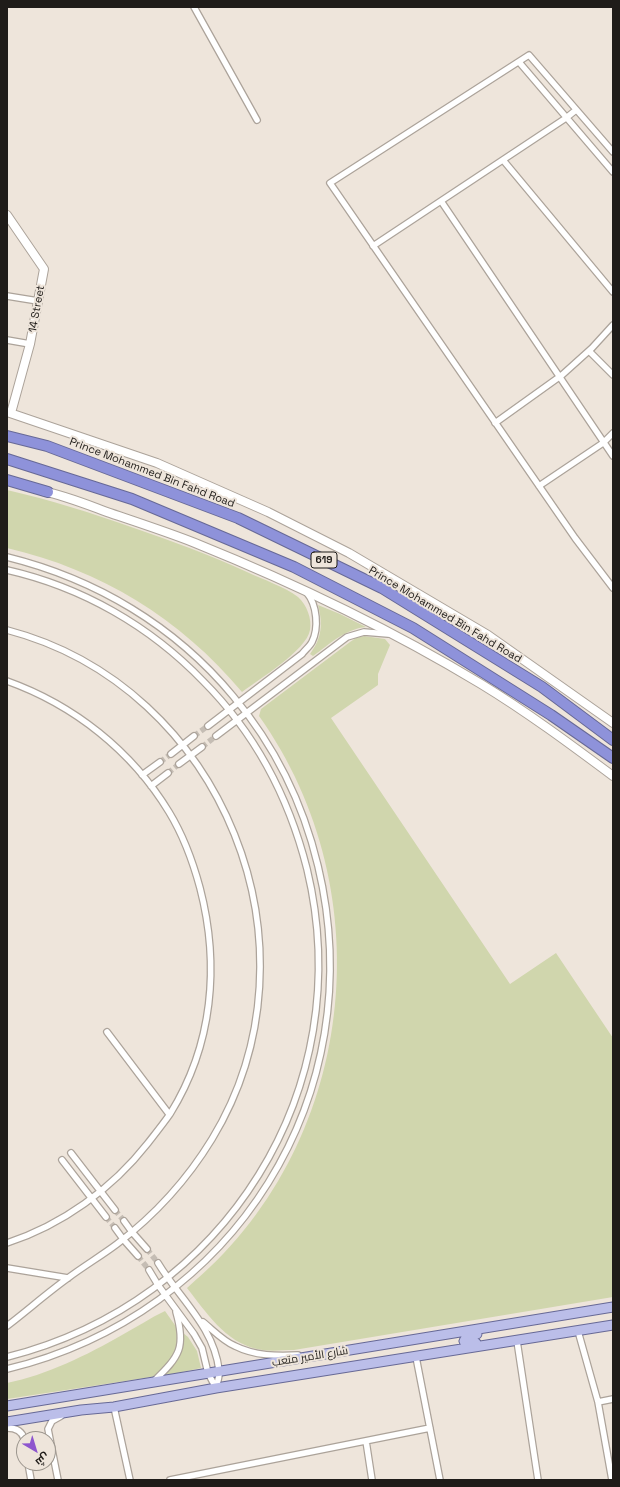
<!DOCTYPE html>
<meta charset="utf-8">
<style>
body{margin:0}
#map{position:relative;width:620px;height:1487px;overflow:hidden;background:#eee5db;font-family:"Space Grotesk",Cairo,sans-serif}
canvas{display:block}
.frame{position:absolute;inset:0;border:8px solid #1f1c19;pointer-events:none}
.north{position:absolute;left:16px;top:1431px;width:40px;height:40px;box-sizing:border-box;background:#eee5db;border:1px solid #9b958d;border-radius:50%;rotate:142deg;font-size:11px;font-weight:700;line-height:16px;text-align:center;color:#1f1c19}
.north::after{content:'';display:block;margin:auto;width:14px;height:18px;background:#8e56ce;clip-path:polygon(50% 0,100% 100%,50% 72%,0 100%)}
</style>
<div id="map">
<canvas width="620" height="1487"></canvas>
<div class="frame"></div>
<div class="north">ش</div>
</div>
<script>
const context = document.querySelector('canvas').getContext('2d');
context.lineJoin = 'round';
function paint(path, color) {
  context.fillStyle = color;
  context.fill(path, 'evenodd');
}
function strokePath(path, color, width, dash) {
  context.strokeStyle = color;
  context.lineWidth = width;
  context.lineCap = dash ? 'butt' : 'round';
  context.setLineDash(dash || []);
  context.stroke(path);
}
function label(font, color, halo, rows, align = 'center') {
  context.font = font + ' "Space Grotesk",Cairo,sans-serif';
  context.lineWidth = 4;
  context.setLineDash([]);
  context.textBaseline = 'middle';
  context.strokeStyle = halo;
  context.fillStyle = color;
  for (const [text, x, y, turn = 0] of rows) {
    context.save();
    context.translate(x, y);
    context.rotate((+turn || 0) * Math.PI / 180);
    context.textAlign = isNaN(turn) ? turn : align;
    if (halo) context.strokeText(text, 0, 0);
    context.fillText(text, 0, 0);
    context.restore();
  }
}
paint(new Path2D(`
 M7 490C51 500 92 513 134 528 172 541 210 555 247 572 262 579 285 587 298 597 307 605 312 619 310 630 307 650 258 680 242 692 180 618 101 570 7 548Z
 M318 605 340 614 366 627C345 629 330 644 313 656L310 654C322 638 323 624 318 605Z
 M364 636 385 639 390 645 378 674V685L331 718 510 984 556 953 613 1038V1297L294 1350C282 1350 269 1352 257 1349 225 1342 206 1312 187 1288 357 1148 385 893 259 716L261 709 350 642 356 638Z
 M165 1311 177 1328 188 1337 197 1351 201 1368 178 1373 7 1399V1383C47 1375 87 1355 122 1335 137 1327 150 1318 165 1311Z`), '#d0d6ad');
strokePath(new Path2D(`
 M194 736 208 726
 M202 747 216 736
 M160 762 171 754
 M168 773 179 764
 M115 1210 124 1221
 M106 1217 115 1228
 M147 1249 158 1263
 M138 1256 149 1270`), '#c5bdb4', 5.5, [5.5, 3]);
const minor = new Path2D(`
 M194 7 257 120
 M519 62 613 172
 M613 152 529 55 330 183 575 538 613 588
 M503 160 613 292
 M441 201 613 456
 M373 246 566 118 576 110
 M7 296 38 301
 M7 340 30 344
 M589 351 613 375
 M495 423 562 375 592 348 613 325
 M539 486 603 443 613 433
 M7 557C96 579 175 626 233 696 275 746 303 803 318 866 373 1095 234 1314 7 1369
 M7 570C82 587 150 626 203 681 255 733 289 798 307 869 360 1089 225 1302 7 1357
 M7 630C224 687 328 948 212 1139 187 1180 155 1215 117 1244 101 1256 84 1266 68 1278 47 1293 28 1310 7 1326
 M7 681C74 705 132 751 169 812 183 835 193 862 200 888 220 965 213 1045 170 1114 163 1124 155 1134 148 1143 112 1189 62 1225 7 1243
 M208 726 302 654C305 650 310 646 312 642 319 628 317 605 307 593
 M216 736 347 637 364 632 388 634
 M171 754 194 736
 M179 764 202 747
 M142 775 160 762
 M151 786 168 773
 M107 1032 169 1114
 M71 1153 115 1210
 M62 1160 106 1217
 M124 1221 132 1232 147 1249
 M115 1228 123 1239 138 1256
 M158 1263C179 1298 214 1327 219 1370 220 1376 217 1383 216 1388
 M7 1268 68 1278
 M149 1270 158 1285 194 1334 202 1348 208 1373 216 1388
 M203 1322C213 1330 223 1341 235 1346 255 1356 277 1356 298 1355
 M578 1331 598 1402 612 1480
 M517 1341 538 1480
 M416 1357 440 1480
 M154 1381C180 1356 186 1347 176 1312
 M598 1402 613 1399
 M114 1407 130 1480
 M7 1428C15 1428 22 1430 24 1439
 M366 1441 372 1480
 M28 1463 31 1480
 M58 1480 48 1429 52 1421 61 1416
 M170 1480 430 1428`);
const secondary = new Path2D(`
 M7 215 44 269 30 344 11 413
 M7 412 157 463 268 512 349 553 488 635 613 723
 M43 491C66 496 88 505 110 513 139 523 167 532 195 543 294 583 390 629 481 684 527 712 570 744 613 776`);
const primary = new Path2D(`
 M476 1343H465L464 1341 466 1338 477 1334
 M7 1406 613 1307
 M7 1422 81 1410 114 1407 216 1388 613 1325`);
const motorway = new Path2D(`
 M7 436 47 446 238 518 382 588 542 687 613 740
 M7 459 132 499 294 567 413 628 551 715 613 758
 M7 480 48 492`);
strokePath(minor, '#aca39a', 8);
strokePath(secondary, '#aca39a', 10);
strokePath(primary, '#676996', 11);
strokePath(motorway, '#676996', 12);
strokePath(minor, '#fff', 5.5);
strokePath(secondary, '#fff', 8);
strokePath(primary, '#bbbee9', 9);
strokePath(motorway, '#8e92da', 10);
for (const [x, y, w] of [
 [324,560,26]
]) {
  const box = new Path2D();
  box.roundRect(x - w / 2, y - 8, w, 16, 3);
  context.fillStyle = '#eee5db';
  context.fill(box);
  strokePath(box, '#1f1c19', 1);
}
label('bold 10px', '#1f1c19', null, [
 ["619",324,560]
]);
label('11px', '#1f1c19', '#eee5db', [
 ["14 Street",37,309,-80],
 ["Prince Mohammed Bin Fahd Road",152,473,21],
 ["Prince Mohammed Bin Fahd Road",445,615,31],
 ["شارع الأمير متعب",310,1357,-9]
]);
</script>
